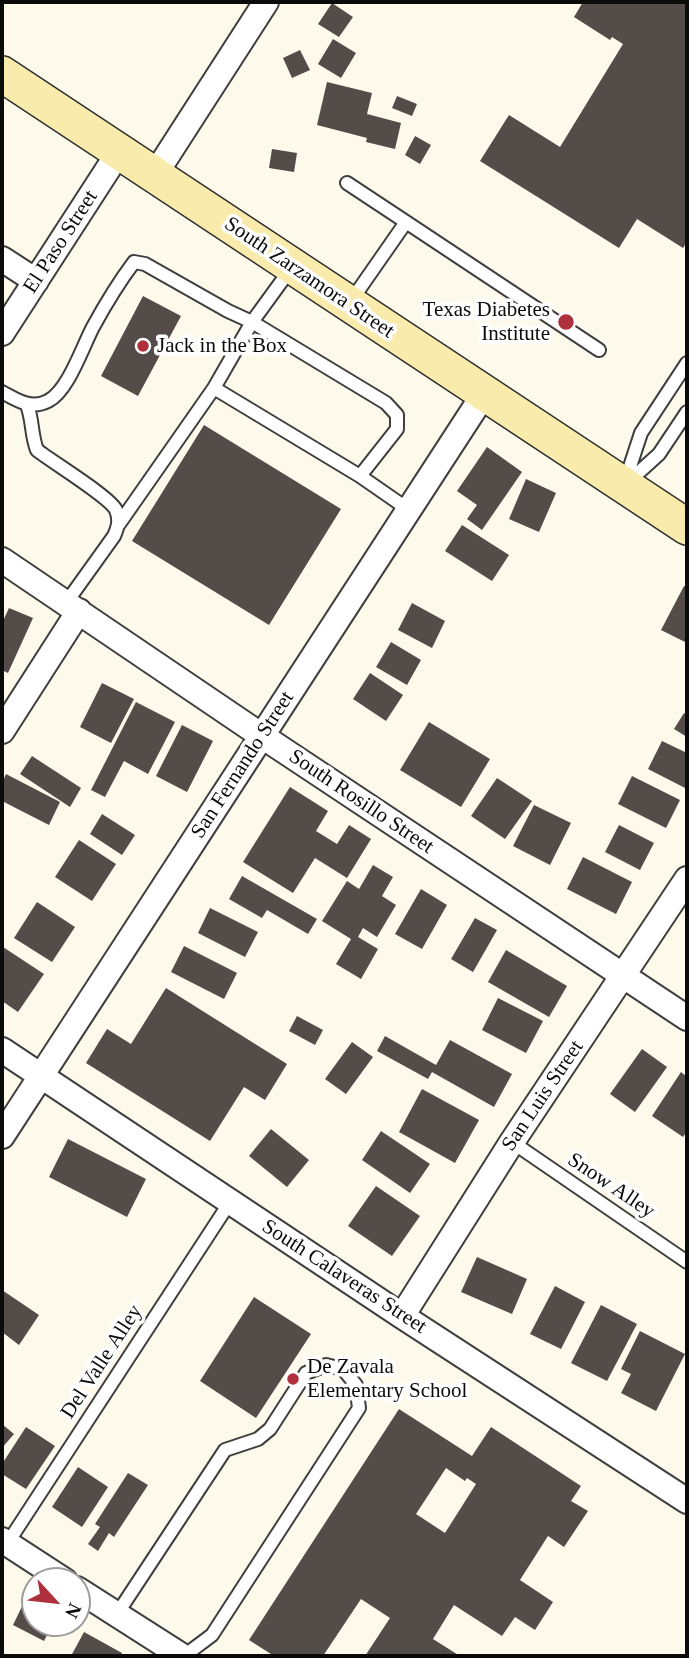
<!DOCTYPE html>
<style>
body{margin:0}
#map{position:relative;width:689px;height:1658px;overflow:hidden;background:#fdf9eb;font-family:Georgia,serif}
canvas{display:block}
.frame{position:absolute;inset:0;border:4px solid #0b0b0b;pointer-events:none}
.north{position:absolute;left:21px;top:1567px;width:70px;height:70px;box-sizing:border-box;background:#fff;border:2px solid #9d9d9d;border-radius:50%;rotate:117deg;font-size:19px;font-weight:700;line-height:28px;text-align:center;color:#0b0b0b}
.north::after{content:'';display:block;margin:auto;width:24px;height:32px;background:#af303d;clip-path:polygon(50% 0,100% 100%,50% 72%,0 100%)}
</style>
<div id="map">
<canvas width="689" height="1658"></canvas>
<div class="frame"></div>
<div class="north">N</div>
</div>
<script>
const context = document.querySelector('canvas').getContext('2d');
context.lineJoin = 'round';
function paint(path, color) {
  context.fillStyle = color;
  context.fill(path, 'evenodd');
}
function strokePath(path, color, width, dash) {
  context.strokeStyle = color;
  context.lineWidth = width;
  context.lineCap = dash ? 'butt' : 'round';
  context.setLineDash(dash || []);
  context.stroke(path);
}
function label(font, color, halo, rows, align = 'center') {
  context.font = font + ' Georgia,serif';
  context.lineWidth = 7;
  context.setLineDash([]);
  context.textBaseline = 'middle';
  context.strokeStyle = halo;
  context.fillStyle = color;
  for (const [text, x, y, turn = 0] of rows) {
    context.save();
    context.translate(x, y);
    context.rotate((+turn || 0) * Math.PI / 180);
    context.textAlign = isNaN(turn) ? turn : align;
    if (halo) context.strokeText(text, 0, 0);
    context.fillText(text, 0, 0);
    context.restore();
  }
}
paint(new Path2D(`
 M583 2H687V242L683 248 637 219 619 248 480 161 509 115 560 147 623 44 612 37 610 40 574 17Z
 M332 3 353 17 339 37 318 24Z
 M333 39 356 53 341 78 318 64Z
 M300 50 310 70 292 78 283 58Z
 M327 82 372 93 367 114 401 123 395 149 366 142 367 138 317 125Z
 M397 96 417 104 412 116 392 108Z
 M415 136 431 145 420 164 405 155Z
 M272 149 297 153 294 172 269 168Z
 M143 296 181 316 138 396 101 376Z
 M204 425 341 509 269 625 132 541Z
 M487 447 522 472 482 530 467 519 477 505 457 491Z
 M526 479 556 493 539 532 509 519Z
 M462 525 509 555 492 581 445 551Z
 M684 586 687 587V643L661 630Z
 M412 603 445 621 432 648 398 630Z
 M9 608 33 618 8 673 2 670V623Z
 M391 642 421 660 407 685 376 667Z
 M370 673 403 695 386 721 353 699Z
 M102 683 134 699 111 743 80 727Z
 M136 702 175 722 148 774 124 761 105 797 91 790Z
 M684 713 687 715V737L674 729Z
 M429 722 490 759 461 807 400 770Z
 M182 725 213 741 187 792 156 776Z
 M662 741 687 753V789L648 769Z
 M32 756 81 788 70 807 20 774Z
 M6 774 60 802 49 825 2 801V783Z
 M632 776 680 800 666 828 618 804Z
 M497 778 532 801 505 839 471 816Z
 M290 787 328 811 316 831 337 844 349 825 371 839 347 878 315 858 293 893 243 862Z
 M534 805 571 823 550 865 513 846Z
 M102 814 135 835 122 855 90 834Z
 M619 825 654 843 640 870 605 852Z
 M79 840 116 864 92 901 55 877Z
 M583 857 632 882 616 914 567 889Z
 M373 865 393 877 382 896 396 905 377 937 363 928 358 937 378 949 361 979 336 964 351 939 322 921 347 881 359 889Z
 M242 876 317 919 308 934 267 910 262 918 229 899Z
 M421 889 447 905 422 949 395 934Z
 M37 902 75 927 52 962 14 938Z
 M210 908 258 932 245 957 198 933Z
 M475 918 497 930 473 972 451 959Z
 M184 946 237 973 224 999 171 972Z
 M3 947 44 974 18 1012 2 1001Z
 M506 950 567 986 549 1017 488 982Z
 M166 988 287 1064 265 1100 244 1087 210 1141 86 1063 107 1029 131 1044Z
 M498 998 543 1021 526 1053 482 1030Z
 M297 1016 323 1030 315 1045 289 1031Z
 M385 1036 436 1065 450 1040 512 1074 494 1107 432 1072 428 1079 377 1051Z
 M352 1042 373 1057 346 1094 325 1079Z
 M642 1049 667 1067 635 1112 610 1094Z
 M681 1072 687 1077V1131L683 1137 652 1116Z
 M422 1089 479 1120 455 1163 399 1132Z
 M271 1129 309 1160 287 1187 249 1156Z
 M381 1131 430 1164 410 1193 362 1160Z
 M68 1139 146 1179 127 1217 49 1177Z
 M376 1186 420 1216 392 1256 348 1226Z
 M477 1257 527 1279 512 1314 461 1292Z
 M555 1286 585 1302 561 1349 530 1334Z
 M2 1290 39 1315 19 1345 2 1332Z
 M254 1297 311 1334 256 1418 200 1381Z
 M601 1305 637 1324 607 1381 571 1363Z
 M640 1331 685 1354 656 1411 621 1393 631 1374 621 1369Z
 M399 1409 472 1456 491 1427 581 1486 571 1501 588 1511 564 1547 548 1536 520 1580 553 1602 535 1630 515 1617 502 1636 454 1605 433 1639 460 1656H365L390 1618 361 1599 323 1656H274L249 1640ZM446 1468 465 1481 467 1478 476 1484 445 1533 416 1514Z
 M2 1424 14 1434 2 1448Z
 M26 1427 55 1446 26 1489 2 1474V1464Z
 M78 1467 108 1487 82 1527 52 1507Z
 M128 1473 148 1485 114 1537 109 1533 98 1551 88 1544 100 1527 95 1524Z
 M29 1592 35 1595V1623H53L44 1641 13 1625Z
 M84 1632 122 1653 120 1656H71Z`), '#534c49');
const service = new Path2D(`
 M347 183 406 222
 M292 267 252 322 386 403 397 415V429L360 476 409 510
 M351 301 406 222 599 350
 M2 392C17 400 31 410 48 401 68 391 82 348 93 327 105 305 119 282 134 262L145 264 228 311 252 322 214 388 360 476
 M27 405C33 420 31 435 37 450 52 462 110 497 116 510 120 520 118 527 114 536L66 603
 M625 482 641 433 687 363
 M627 483 659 454 687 412
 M119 524 214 388
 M512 1142 687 1262
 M7 1544 230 1202
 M117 1614 225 1450 258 1439 270 1429 306 1373 326 1365 343 1369 356 1385 359 1408 212 1635 184 1656`);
const minor = new Path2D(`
 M154 176 266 2
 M2 259 36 281
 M2 333 119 152
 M2 560 262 736 687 1018
 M2 731 79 611
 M2 1050 402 1316 687 1501
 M2 1136 484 394
 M402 1316 512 1142 687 879
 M2 1540 65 1581
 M77 1589 182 1656`);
const secondary = new Path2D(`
 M2 74 687 527`);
strokePath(service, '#3e3e3e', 16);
strokePath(minor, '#3e3e3e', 28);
strokePath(secondary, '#2d2d2d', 38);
strokePath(service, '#fff', 12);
strokePath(minor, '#fff', 24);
strokePath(secondary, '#f8ebac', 35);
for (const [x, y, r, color] of [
 [566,322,9,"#af303d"],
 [143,346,7,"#af303d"],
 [293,1379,7,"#af303d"]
]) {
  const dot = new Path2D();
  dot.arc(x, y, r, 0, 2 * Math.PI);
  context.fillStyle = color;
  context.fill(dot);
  strokePath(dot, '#fff', 2.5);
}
label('21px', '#0b0b0b', '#fff', [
 ["El Paso Street",61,242,-57],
 ["South Zarzamora Street",309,278,34],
 ["San Fernando Street",243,765,-57],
 ["South Rosillo Street",361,802,34],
 ["San Luis Street",543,1096,-56],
 ["Snow Alley",611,1186,34],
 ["South Calaveras Street",344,1277,33],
 ["Del Valle Alley",102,1362,-57]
]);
label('21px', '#0b0b0b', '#fff', [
 ["Texas Diabetes",550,310,"right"],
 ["Institute",550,334,"right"],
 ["Jack in the Box",157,346],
 ["De Zavala",307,1367],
 ["Elementary School",307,1391]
], 'left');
</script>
